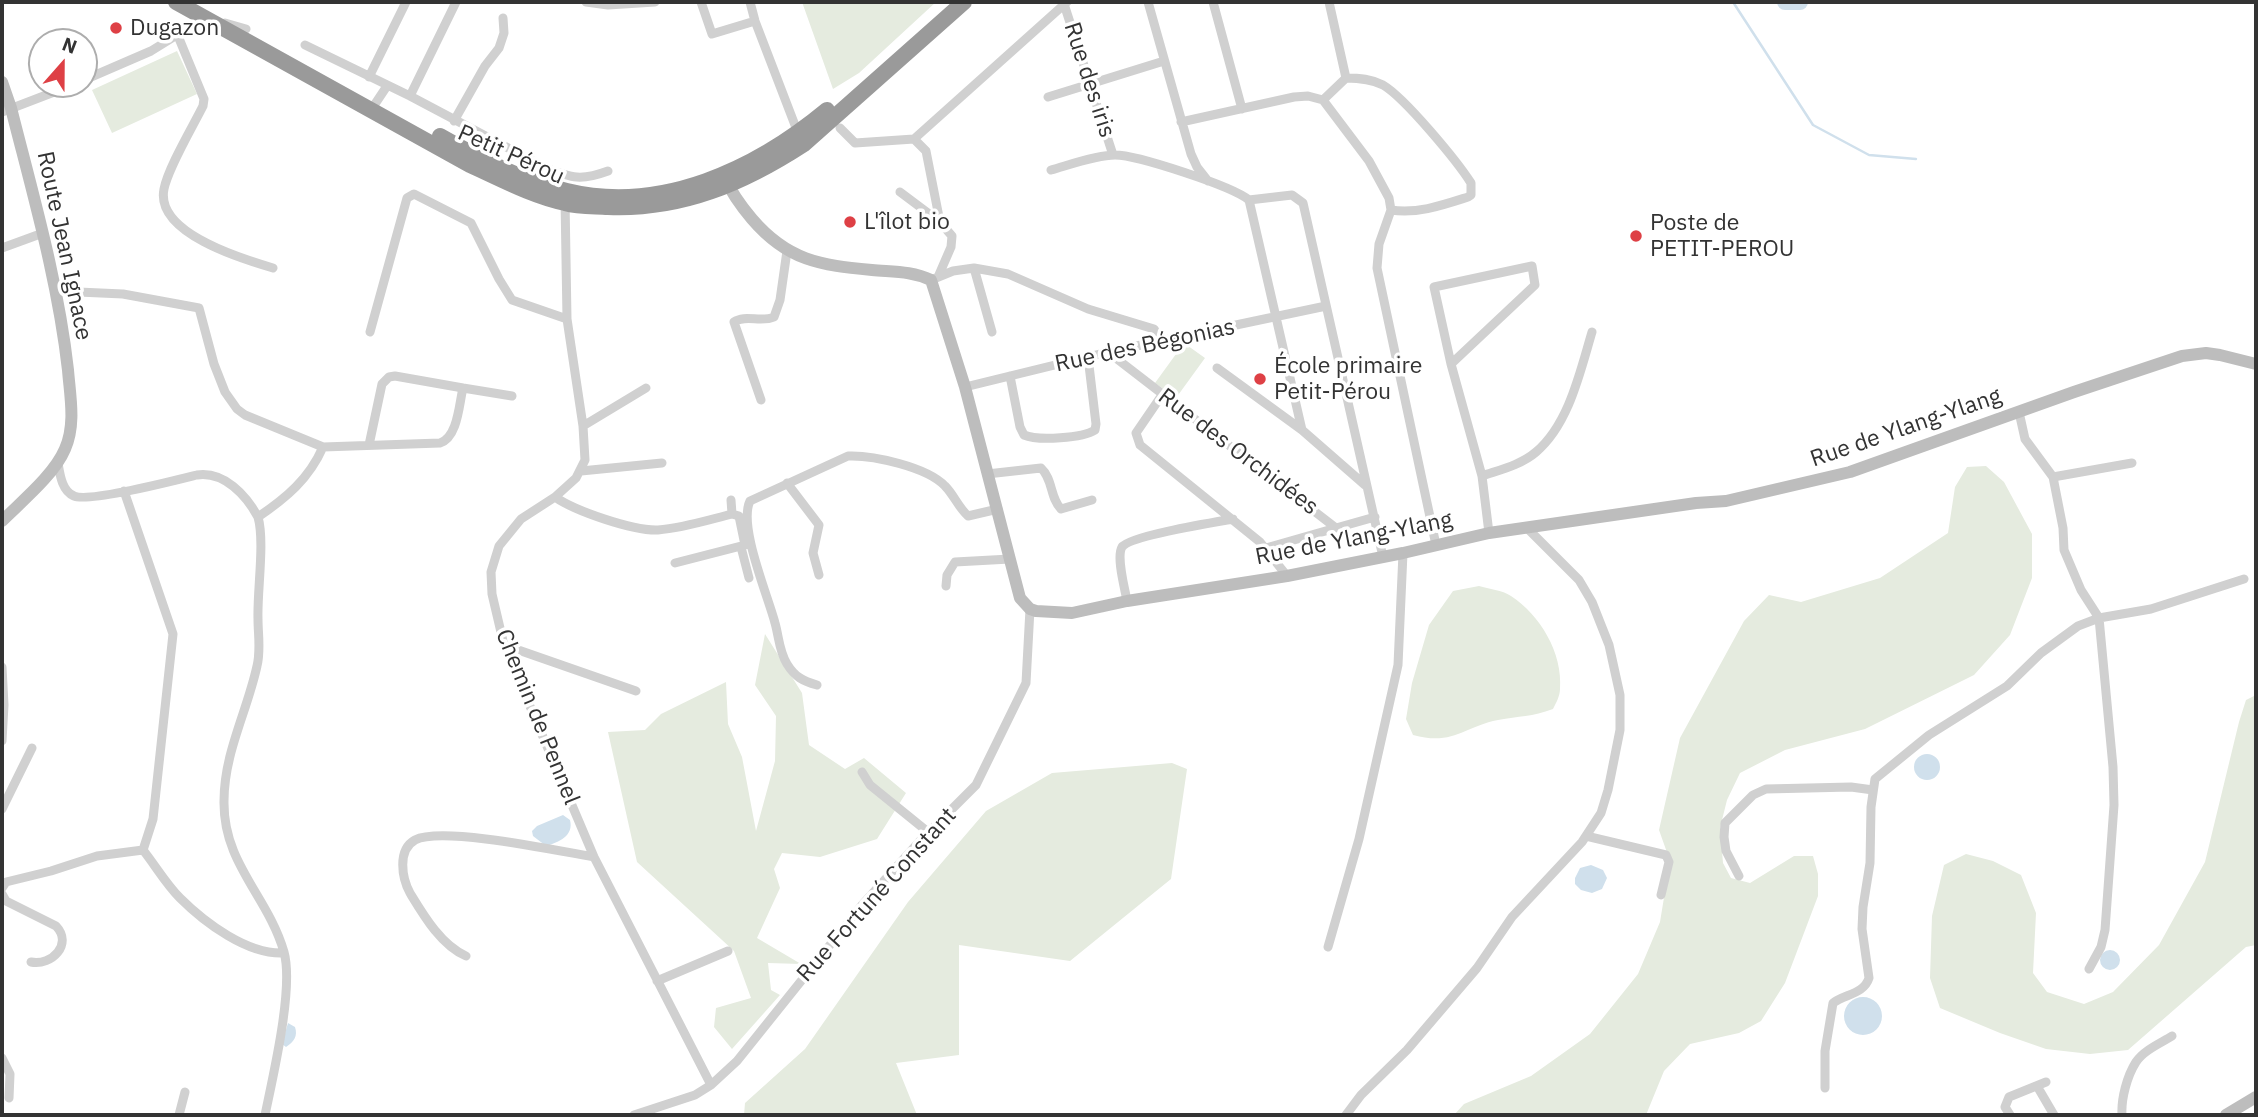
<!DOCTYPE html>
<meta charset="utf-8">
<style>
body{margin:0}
#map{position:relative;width:2258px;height:1117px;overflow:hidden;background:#fff;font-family:"IBM Plex Sans",sans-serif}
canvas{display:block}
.frame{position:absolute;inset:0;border:4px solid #333;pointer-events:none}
.north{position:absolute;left:28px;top:28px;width:70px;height:70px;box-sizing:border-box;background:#fff;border:2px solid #adadad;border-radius:50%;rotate:21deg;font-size:19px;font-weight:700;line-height:28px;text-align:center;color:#333}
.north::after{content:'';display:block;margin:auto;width:24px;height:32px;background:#de4045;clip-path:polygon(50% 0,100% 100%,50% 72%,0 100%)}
</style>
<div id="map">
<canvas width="2258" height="1117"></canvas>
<div class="frame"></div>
<div class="north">N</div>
</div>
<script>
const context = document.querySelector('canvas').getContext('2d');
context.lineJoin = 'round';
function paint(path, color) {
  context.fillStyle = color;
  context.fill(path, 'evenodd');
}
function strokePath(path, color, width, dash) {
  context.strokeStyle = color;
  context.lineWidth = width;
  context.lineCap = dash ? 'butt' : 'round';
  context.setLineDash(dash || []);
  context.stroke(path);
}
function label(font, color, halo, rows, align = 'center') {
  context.font = font + ' "IBM Plex Sans",sans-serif';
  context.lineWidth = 7;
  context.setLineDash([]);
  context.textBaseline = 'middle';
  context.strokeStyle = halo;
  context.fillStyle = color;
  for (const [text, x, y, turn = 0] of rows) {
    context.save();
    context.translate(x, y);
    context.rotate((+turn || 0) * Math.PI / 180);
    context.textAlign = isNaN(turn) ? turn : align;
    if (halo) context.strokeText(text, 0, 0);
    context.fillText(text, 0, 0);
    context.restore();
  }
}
paint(new Path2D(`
 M802 2H936L859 73 833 89Z
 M177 51 197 94 112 133 92 90Z
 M1184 343 1205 358 1176 398 1155 383Z
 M1986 466 2004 482 2032 534V578L2010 635 1974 675 1865 729 1785 750 1740 773 1727 800 1720 828 1723 863 1731 878 1750 883 1794 856H1813L1818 874V896L1785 983 1761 1021 1739 1033 1690 1044 1664 1071 1646 1115H1454L1464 1104 1531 1076 1590 1034 1638 974 1660 922 1670 861 1659 830 1680 738 1744 621 1769 595 1801 602 1880 578 1948 533 1955 487 1967 467Z
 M1479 586C1489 589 1502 590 1511 596 1540 615 1563 653 1560 689 1560 696 1556 703 1553 709 1532 717 1519 716 1498 720 1463 727 1453 746 1413 735L1406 719 1412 683 1429 625 1453 591Z
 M765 634 802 693 809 745 845 769 864 758 906 793 877 839 820 857 782 853 774 869 780 888 757 938 801 964 768 963 771 990 780 995 732 1049 714 1027 716 1008 751 998 734 951 637 862 608 732 645 730 661 714 726 682 728 724 742 757 756 831 775 761 776 716 755 685Z
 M2256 695V945L2246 947 2128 1050 2090 1054 2046 1049 2000 1033 1940 1008 1930 978 1932 916 1944 865 1966 854 1993 861 2021 875 2036 913 2033 973 2047 992 2084 1004 2113 992 2159 945 2205 862 2239 722 2246 700Z
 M1172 763 1187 769 1171 879 1070 961 959 945V1055L896 1063 917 1115H744L745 1103 805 1049 908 902 986 811 1052 773Z`), '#e5ebdf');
paint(new Path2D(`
 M1914 767a13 13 0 1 1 26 0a13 13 0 1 1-26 0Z
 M563 815 570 820C574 836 559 842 546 846L533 836 532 831 537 826Z
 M1591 865 1603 870 1607 878 1602 889 1592 893 1581 890 1575 884V878L1580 868Z
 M2100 960a10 10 0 1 1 20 0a10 10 0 1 1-20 0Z
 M1844 1016a19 19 0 1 1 38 0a19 19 0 1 1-38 0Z
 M288 1023 295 1027C298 1036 294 1042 286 1047L282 1044Z`), '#d0e0ec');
strokePath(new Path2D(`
 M1733 2 1813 125 1869 155 1916 159`), '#d0e0ec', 2.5);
strokePath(new Path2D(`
 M1785 2H1800`), '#d0e0ec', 16);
strokePath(new Path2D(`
 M586 2 608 5 655 2
 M701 2 712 34 755 21
 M750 2 755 21 798 133
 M1148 2 1191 154 1197 167 1208 181
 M1213 2 1242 109
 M1329 2 1346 78
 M1064 4 1113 155
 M225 23 246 29
 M178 36 204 99 203 106C192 128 168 168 164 189 155 233 242 259 273 268
 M305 45 410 96 546 168C572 178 581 181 608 171
 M369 77 406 2
 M84 80 151 51 206 17
 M410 96 456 2
 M1048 97 1164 61
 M1323 100 1369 161 1389 198 1391 210 1379 244 1377 268 1436 545
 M1323 100 1346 78C1360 78 1371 79 1383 85 1405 98 1457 161 1471 183V195L1468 197C1443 205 1418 214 1391 210
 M371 110 387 86
 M2 112 75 84
 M454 121 485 66 499 48 504 33 503 18
 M1181 122 1294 97 1308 96 1323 100
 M840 128 855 143 914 139 1067 2
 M914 139 926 151 940 222
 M1051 170C1069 165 1096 155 1115 155 1137 155 1232 186 1249 200
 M900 192 940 222 952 236 951 247 938 277
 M565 199 567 319 583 426 585 460 576 478 555 497 521 519 499 546 491 572 492 594 504 645 594 857 711 1085
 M1249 200 1292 195 1303 203 1383 557
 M1249 200 1302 430
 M2 248 43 233
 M974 268 992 332
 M931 280 953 271 974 268 1008 274 1088 309 1154 329 1162 341
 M56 291 123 294 199 308 214 364 225 392 237 409 245 415 323 447 440 443C458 437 459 404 463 388L395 376 389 377 382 384 369 445
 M370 332 407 198 414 194 471 223 499 279 512 300 567 319
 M1108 352 1336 528 1375 517
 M1451 364 1535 285 1532 266 1434 287 1451 364 1482 476 1489 533
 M1217 368 1302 430 1365 485
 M1010 376 1020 427 1024 435C1038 441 1083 438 1095 430L1096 424 1088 357
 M965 387 1108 352 1326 306
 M463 388 512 396
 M1162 395 1136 433 1140 445 1260 542 1287 576
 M761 400 734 322C745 314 761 323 774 317L780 300 787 251
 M2019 412 2025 439 2053 477 2063 528 2064 550 2081 590 2099 618 2113 767 2114 805 2105 930 2101 947 2089 969
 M583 426 646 388
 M58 463C60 475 62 491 74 496 88 503 177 480 197 475 224 471 246 495 258 517 265 542 257 591 258 619 258 635 261 650 257 666 247 712 224 753 224 801 223 864 268 896 284 952 294 988 273 1076 265 1115
 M581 471 662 463
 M987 474 1041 468C1053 479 1050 498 1061 509L1092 500
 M1482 476C1499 470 1521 465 1536 452 1569 424 1580 372 1592 332
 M2053 477 2132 463
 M787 483 819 525 813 553 819 575
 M124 491 173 634 153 819 143 850
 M555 497C575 511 633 531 658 530 683 528 708 520 732 514L739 516 745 545 675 563
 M731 500 732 514
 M258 517C286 498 309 479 323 447
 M741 547 749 578
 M1266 548 1336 528
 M946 586 947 575 955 562 1010 559
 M1127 601C1125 589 1116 557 1122 547 1129 536 1216 522 1233 519
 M504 645 636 691
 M2 667 4 705 2 741
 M817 685C803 681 795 677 787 664 779 651 779 637 775 623 768 596 738 526 750 501L848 456C873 455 927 467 945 486 954 495 958 507 968 516L998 509
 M862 772 870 785 928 832
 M2 809 32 748
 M1586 836 1666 855 1669 862 1661 895
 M143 850C155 865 166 884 180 898 205 923 248 955 284 953
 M1739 876 1726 851 1724 837 1725 823 1753 795 1766 789 1851 787 1873 790
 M2 888 6 882 51 871 97 856 143 850
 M2 894 6 901 56 926C73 944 52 966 31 962
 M1328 947 1359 839 1398 665 1403 553
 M466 956C441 945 424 916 410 893 402 878 397 850 415 840 442 826 559 851 594 857
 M657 981 728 951
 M2 1058 10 1074 9 1098
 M2037 1086 2054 1115
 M1825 1088V1051L1833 1003C1845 994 1864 994 1869 978L1862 929 1863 907 1870 863 1871 807 1875 779 1929 735 2007 686 2041 653 2078 626 2099 618 2151 609 2244 579
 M179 1115 185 1092
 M634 1115 695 1095 711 1085 737 1061 862 905 919 842 976 785 1026 683 1030 609
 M1346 1115 1361 1095 1407 1050 1477 968 1512 917 1582 842 1601 813 1608 790 1620 730V695L1609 645 1592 602 1579 580 1526 527
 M2010 1115 2005 1107 2009 1097 2046 1082
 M2122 1115C2121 1099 2127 1076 2136 1062 2144 1050 2161 1043 2172 1036`), '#d0d0d0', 9);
strokePath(new Path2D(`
 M2 82 11 108C33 195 58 281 68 370 70 396 76 424 65 449 54 475 22 501 2 521
 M725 178C732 194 741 206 752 219 788 261 820 265 872 270 893 272 912 271 931 280L965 387 1020 598 1030 609 1036 611 1072 613 1127 601 1287 576 1403 553 1489 533 1696 503 1726 501 1850 472 2074 392 2182 356 2206 353 2220 355 2256 364
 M2226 1115 2256 1097`), '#bdbdbd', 12);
strokePath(new Path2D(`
 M176 2 470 165C501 179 532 196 565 203 579 207 594 206 608 207 682 210 744 183 804 144L964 2
 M440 136C479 158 522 181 567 191 661 214 756 169 827 110`), '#9a9a9a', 16);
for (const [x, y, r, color] of [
 [116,28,7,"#de4045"],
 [850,222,7,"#de4045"],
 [1636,236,7,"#de4045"],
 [1260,379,7,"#de4045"]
]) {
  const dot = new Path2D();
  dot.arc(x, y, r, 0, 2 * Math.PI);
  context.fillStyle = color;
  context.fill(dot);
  strokePath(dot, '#fff', 2.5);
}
label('23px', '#333', '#fff', [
 ["Dugazon",130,28],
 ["L'îlot bio",864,222],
 ["Poste de",1650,223],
 ["PETIT-PEROU",1650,249],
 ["École primaire",1274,366],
 ["Petit-Pérou",1274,392]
], 'left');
label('23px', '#333', '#fff', [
 ["Rue des iris",1089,80,72],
 ["Petit Pérou",511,155,24],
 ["Route Jean Ignace",64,246,78],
 ["Rue des Bégonias",1145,346,-12],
 ["Rue de Ylang-Ylang",1906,428,-19],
 ["Rue des Orchidées",1238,452,37],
 ["Rue de Ylang-Ylang",1354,539,-11],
 ["Chemin de Pennel",537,717,68],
 ["Rue Fortuné Constant",877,895,-48]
]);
</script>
